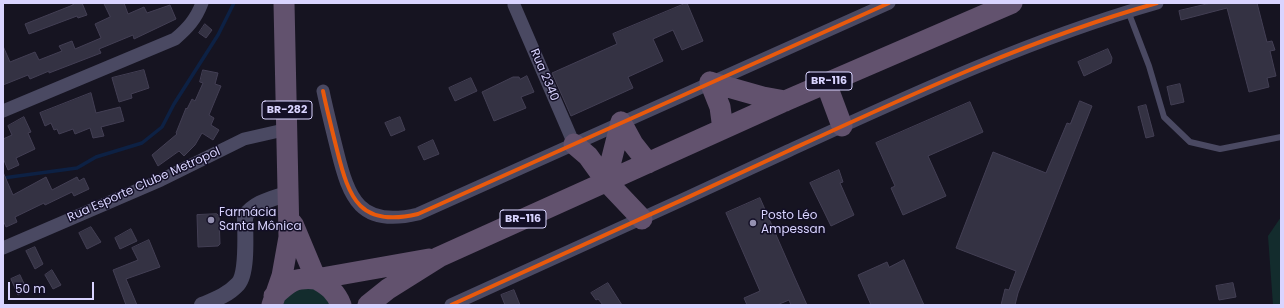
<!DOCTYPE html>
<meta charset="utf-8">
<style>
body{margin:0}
#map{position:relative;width:1284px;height:308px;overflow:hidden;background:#161421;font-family:Poppins,sans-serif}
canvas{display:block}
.frame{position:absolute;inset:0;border:4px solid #d9d4ff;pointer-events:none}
.scale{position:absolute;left:8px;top:282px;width:86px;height:18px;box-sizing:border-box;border:2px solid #d9d4ff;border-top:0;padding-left:5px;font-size:12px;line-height:14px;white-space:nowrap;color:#d9d4ff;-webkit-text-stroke:3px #130f26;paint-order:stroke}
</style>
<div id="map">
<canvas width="1284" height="308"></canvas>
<div class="frame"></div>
<div class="scale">50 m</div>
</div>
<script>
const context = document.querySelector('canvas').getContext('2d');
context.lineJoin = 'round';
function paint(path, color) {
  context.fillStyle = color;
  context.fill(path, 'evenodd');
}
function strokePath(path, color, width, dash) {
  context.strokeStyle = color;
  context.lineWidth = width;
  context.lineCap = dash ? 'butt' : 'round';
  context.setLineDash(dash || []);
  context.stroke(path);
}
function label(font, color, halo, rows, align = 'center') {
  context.font = font + ' Poppins,sans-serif';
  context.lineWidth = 3;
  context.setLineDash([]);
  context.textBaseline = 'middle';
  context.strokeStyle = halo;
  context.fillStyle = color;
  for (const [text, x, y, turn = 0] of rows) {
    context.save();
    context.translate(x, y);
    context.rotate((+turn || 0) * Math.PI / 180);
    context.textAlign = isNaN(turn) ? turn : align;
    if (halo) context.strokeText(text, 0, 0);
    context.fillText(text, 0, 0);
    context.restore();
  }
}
paint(new Path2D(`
 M1281 217V305H1273L1268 236Z
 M297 288H317L334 305H281L282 301Z`), '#132c2d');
strokePath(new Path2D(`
 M3 178 77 168 96 157 142 143 162 127 174 104 218 35 234 3`), '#0d2144', 3.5);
const building = new Path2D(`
 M72 3H82L87 15 78 18 77 16 29 34 25 24 73 5Z
 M104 3H124L128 14 144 7 147 13 170 5 176 19 134 39 133 35 99 49 101 53 49 73V71L30 79 28 75 3 85V46L10 62 35 52 39 60 62 51 59 46 72 41 75 49 101 38 95 24 110 17Z
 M687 3 703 41 682 50 673 30 653 39 663 61 628 77 633 88 571 116 552 73 617 44 613 34Z
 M1211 3H1257L1267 42 1272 41 1275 50 1270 51 1276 76 1267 78 1269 87 1249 92 1227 8 1181 20 1179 11Z
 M205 24 212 30 206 38 199 33Z
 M1108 49 1112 58 1111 63 1084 76 1078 62Z
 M144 70 149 88 131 94 132 98 119 102 112 78Z
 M203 70 218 73 215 84 221 86 209 115 214 118 211 125 219 130 213 140 202 133 195 145 184 156 179 151 158 166 152 155 177 134 176 133 186 108 187 109 192 99 195 101 203 83 200 82Z
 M527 76 534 92 521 97 526 108 494 121 482 92 513 77H519L520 79Z
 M471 78 477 91 455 101 449 88Z
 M1180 84 1184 102 1171 105 1167 87Z
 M91 93 96 113 120 107 124 121 101 127 104 136 93 138 90 128 75 134 73 129 59 134 57 129 54 130 51 123 45 126 40 113Z
 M1080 101 1092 106 1018 293 1015 305H1001L1005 289 1009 290 1016 271 956 248 993 152 1046 173 1067 123 1070 124Z
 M970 102 983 132 928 156 946 196 903 215 891 188 895 186 876 143Z
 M1146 105 1154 136 1146 138 1138 107Z
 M24 117 31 132 28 133 35 149 16 158 19 165 8 170 3 158V139L12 135 8 126Z
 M400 117 405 130 391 136 385 123Z
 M433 140 439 154 424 160 418 147Z
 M839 170 843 182 840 183 854 215 831 226 810 183Z
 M3 172 13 195 46 177 52 190 77 177 79 181 84 178 89 189 74 196 72 192 45 205 44 203 15 217 17 222 6 227 3 220Z
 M760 198 794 276 807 305H791L789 300 777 305H747L744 298 760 291 726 213Z
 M217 214 219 216 220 244 218 246 198 247 197 215Z
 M91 227 101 242 87 249 79 233Z
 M131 229 137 241 120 249 115 238Z
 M149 240 160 267 126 279 137 305H126L113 270 138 260 132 248Z
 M35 247 43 264 35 269 26 251Z
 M904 260 924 305H871L858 275 887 262 889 267Z
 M52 270 61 285 53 289 45 275Z
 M20 275 27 290 18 295 11 279Z
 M608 283 622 305H603L598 299 596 300 591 293Z
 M1233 283 1236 297 1219 300 1216 286Z
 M514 290 520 305H505L501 295Z`);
paint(building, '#343243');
strokePath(building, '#433f54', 1);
strokePath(new Path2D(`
 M1128 11 1149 66 1164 117 1190 142 1220 149 1281 137`), '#4a4962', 6);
strokePath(new Path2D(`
 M514 5 574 144
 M323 91C327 110 332 130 337 150 349 199 360 228 418 214L889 3
 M3 111 175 39C188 28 196 19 202 3
 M3 248 161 180 244 139 288 129
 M451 305C564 254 676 203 788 151 908 96 1030 39 1157 3`), '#4a4962', 13);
strokePath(new Path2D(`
 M202 305C214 300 228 295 238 284 248 273 245 232 245 216 256 201 273 199 289 193`), '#4a4962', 16);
strokePath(new Path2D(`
 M710 82 763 97 785 101
 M710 82 720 107 723 129
 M826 83 842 126
 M621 122 633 144 648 163
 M574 144 588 156 606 181 642 219
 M606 181 621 122
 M293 224 316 279
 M316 279C328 285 336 292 341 305
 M274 296C289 282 294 277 316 279L429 259
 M272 305 282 276 289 237 284 3
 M368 305 388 289 439 257 785 101 1012 3`), '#62526e', 21);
strokePath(new Path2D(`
 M323 91C327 110 332 130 337 150 349 199 360 228 418 214L889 3
 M451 305C564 254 676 203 788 151 908 96 1030 39 1157 3`), '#e8590c', 4);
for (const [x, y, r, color] of [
 [211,220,4,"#9591b1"],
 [753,223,4,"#9591b1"]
]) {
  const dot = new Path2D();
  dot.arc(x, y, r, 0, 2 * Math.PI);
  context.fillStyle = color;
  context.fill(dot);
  strokePath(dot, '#130f26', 1.5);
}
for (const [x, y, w] of [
 [829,81,46],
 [287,110,50],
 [523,219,46]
]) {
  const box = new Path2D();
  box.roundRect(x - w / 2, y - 9, w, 18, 3);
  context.fillStyle = '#130f26';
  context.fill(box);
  strokePath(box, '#d9d4ff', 1);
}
label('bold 11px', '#d9d4ff', null, [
 ["BR-116",829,81],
 ["BR-282",287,110],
 ["BR-116",523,219]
]);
label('12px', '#d9d4ff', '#130f26', [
 ["Rua 2340",544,75,67],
 ["Rua Esporte Clube Metropol",144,185,-24]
]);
label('12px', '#d9d4ff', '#130f26', [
 ["Farmácia",219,213],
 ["Santa Mônica",219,227],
 ["Posto Léo",761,216],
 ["Ampessan",761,230]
], 'left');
</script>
